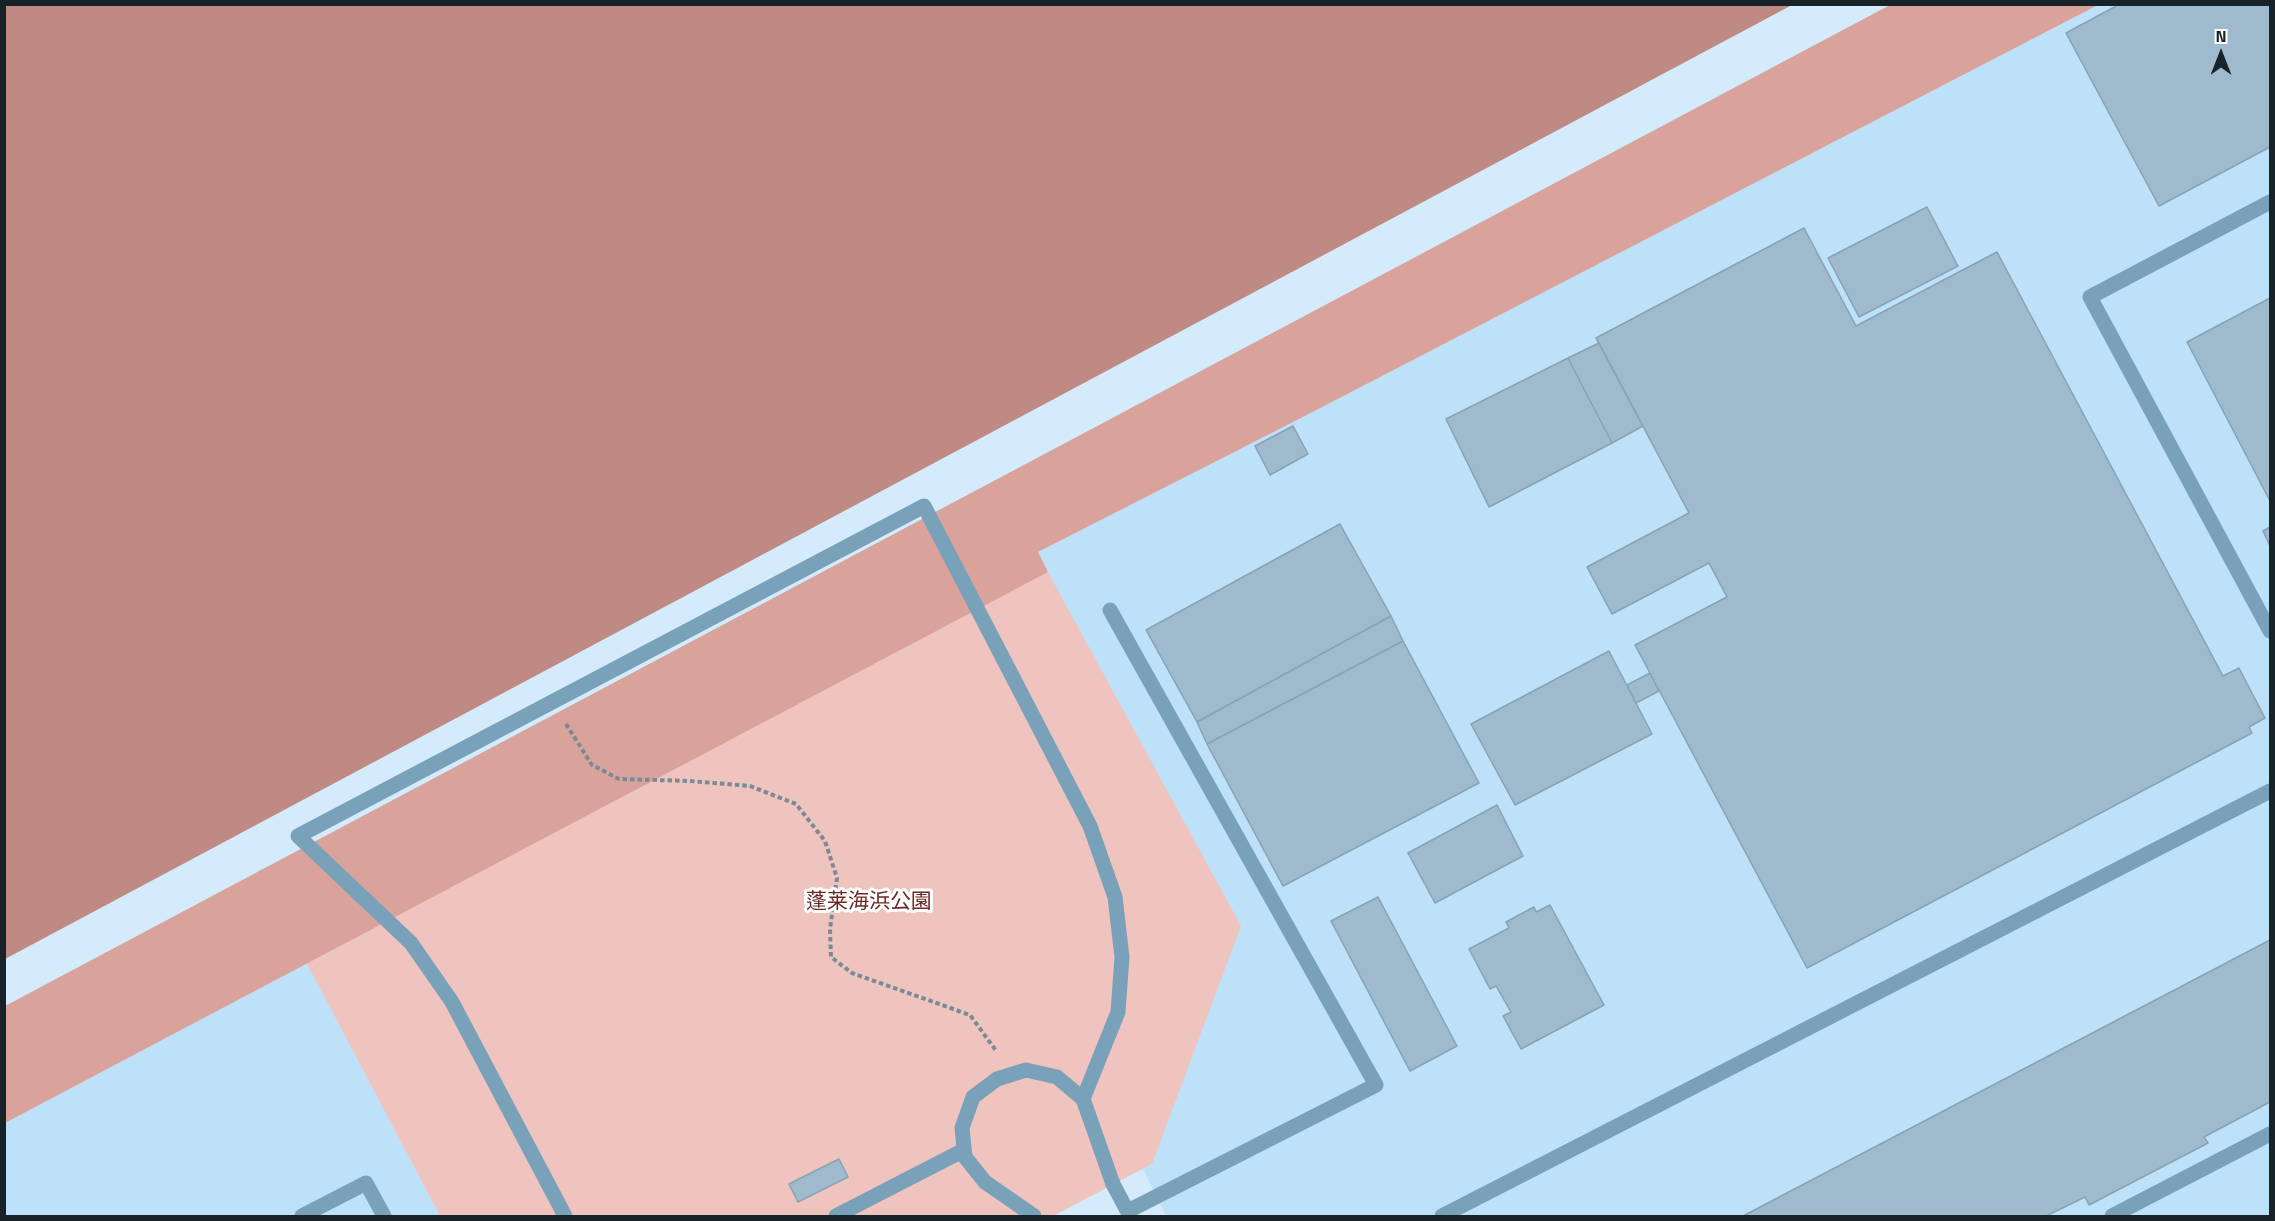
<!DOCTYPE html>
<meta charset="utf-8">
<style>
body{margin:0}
#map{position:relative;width:2275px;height:1221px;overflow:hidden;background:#d4ebfb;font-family:"Titillium Web",sans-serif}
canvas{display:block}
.frame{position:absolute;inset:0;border:6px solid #182229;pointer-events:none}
.north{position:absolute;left:2191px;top:24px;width:60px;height:60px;-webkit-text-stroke:4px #fff;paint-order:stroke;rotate:0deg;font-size:16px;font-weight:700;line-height:24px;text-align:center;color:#182229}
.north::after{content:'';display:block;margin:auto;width:21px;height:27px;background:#182229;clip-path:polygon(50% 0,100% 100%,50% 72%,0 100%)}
</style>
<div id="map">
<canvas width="2275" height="1221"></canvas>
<div class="frame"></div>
<div class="north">N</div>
</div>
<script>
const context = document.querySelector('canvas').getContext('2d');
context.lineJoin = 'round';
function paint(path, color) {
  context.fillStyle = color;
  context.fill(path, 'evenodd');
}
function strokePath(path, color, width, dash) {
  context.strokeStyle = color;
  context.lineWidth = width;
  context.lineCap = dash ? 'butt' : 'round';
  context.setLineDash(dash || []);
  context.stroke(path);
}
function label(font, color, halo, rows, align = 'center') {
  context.font = font + ' "Titillium Web","Noto Sans JP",sans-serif';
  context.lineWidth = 6;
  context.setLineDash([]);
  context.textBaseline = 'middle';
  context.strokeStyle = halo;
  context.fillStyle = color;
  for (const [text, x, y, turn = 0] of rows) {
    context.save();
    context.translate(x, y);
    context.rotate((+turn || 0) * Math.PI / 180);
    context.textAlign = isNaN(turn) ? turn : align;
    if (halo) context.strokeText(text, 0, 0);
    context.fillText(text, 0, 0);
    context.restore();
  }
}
paint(new Path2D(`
 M2098 5H2270V1216H1166L1143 1169 1152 1164 1048 572 1037 552 1301 418Z
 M307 963 440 1216H5V1123Z`), '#bde1f9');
paint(new Path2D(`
 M1037 552 1241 926 1152 1164 1053 1216H440L258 871Z`), '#efc4be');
paint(new Path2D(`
 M1890 5H2098L1301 418 1038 552 1048 572 5 1123V1006Z`), '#d9a29b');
paint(new Path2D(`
 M5 4H1792V5L5 959Z`), '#bf8a83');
const building = new Path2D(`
 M2120 4H2270V147L2159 206 2066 33Z
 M1927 207 1958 266 1859 317 1828 258Z
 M1804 228 1856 326 1997 252 2223 676 2239 668 2265 718 2249 727 2252 733 1807 968 1635 645 1727 597 1709 563 1612 614 1587 567 1689 513 1596 338Z
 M2270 298V501L2187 342Z
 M1599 343 1643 426 1612 443 1568 358Z
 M1568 358 1612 443 1489 507 1446 419Z
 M1293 426 1308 454 1270 475 1255 446Z
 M1340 524 1391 616 1197 722 1146 630Z
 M2270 527V546L2263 531Z
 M1391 616 1403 641 1207 744 1197 722Z
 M1403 641 1479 783 1283 886 1207 744Z
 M1609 651 1652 734 1515 805 1471 724Z
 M1650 673 1659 691 1636 703 1627 685Z
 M1497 805 1523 856 1435 903 1408 853Z
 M1378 897 1457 1046 1410 1071 1331 921Z
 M1550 905 1604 1005 1521 1049 1503 1016 1511 1012 1496 986 1490 989 1469 949 1509 928 1506 922 1534 907 1536 912Z
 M2270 940V1102L2204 1137 2208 1143 2089 1205 2085 1197 2046 1216H1743Z
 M839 1159 848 1177 798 1202 789 1184Z`);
paint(building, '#9fbacd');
strokePath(building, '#87a2b5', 1.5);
strokePath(new Path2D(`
 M566 724 592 765 619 779 690 781 750 786 796 804 825 841 837 878 830 929 831 957 852 973 970 1015 997 1052`), '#7a8a96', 4, [4.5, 3]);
strokePath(new Path2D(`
 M2270 202 2090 297 2270 631
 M1110 610 1376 1085 1128 1211
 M302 1216 366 1183 384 1216
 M565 1216 452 1002 411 943 298 836 924 506 1090 826 1115 897 1122 957 1118 1012 1083 1099
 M836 1216 964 1150
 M1034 1216 985 1182 965 1157 962 1128 973 1097 997 1079 1026 1070 1057 1077 1083 1099 1113 1184
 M1442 1216 2270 791
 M2112 1216 2270 1134`), '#7aa1ba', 15);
strokePath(new Path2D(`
 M1113 1184 1130 1216`), '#7aa1ba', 15);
label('21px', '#6c2923', '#fff', [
 ["蓬莱海浜公園",869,903]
]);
</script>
